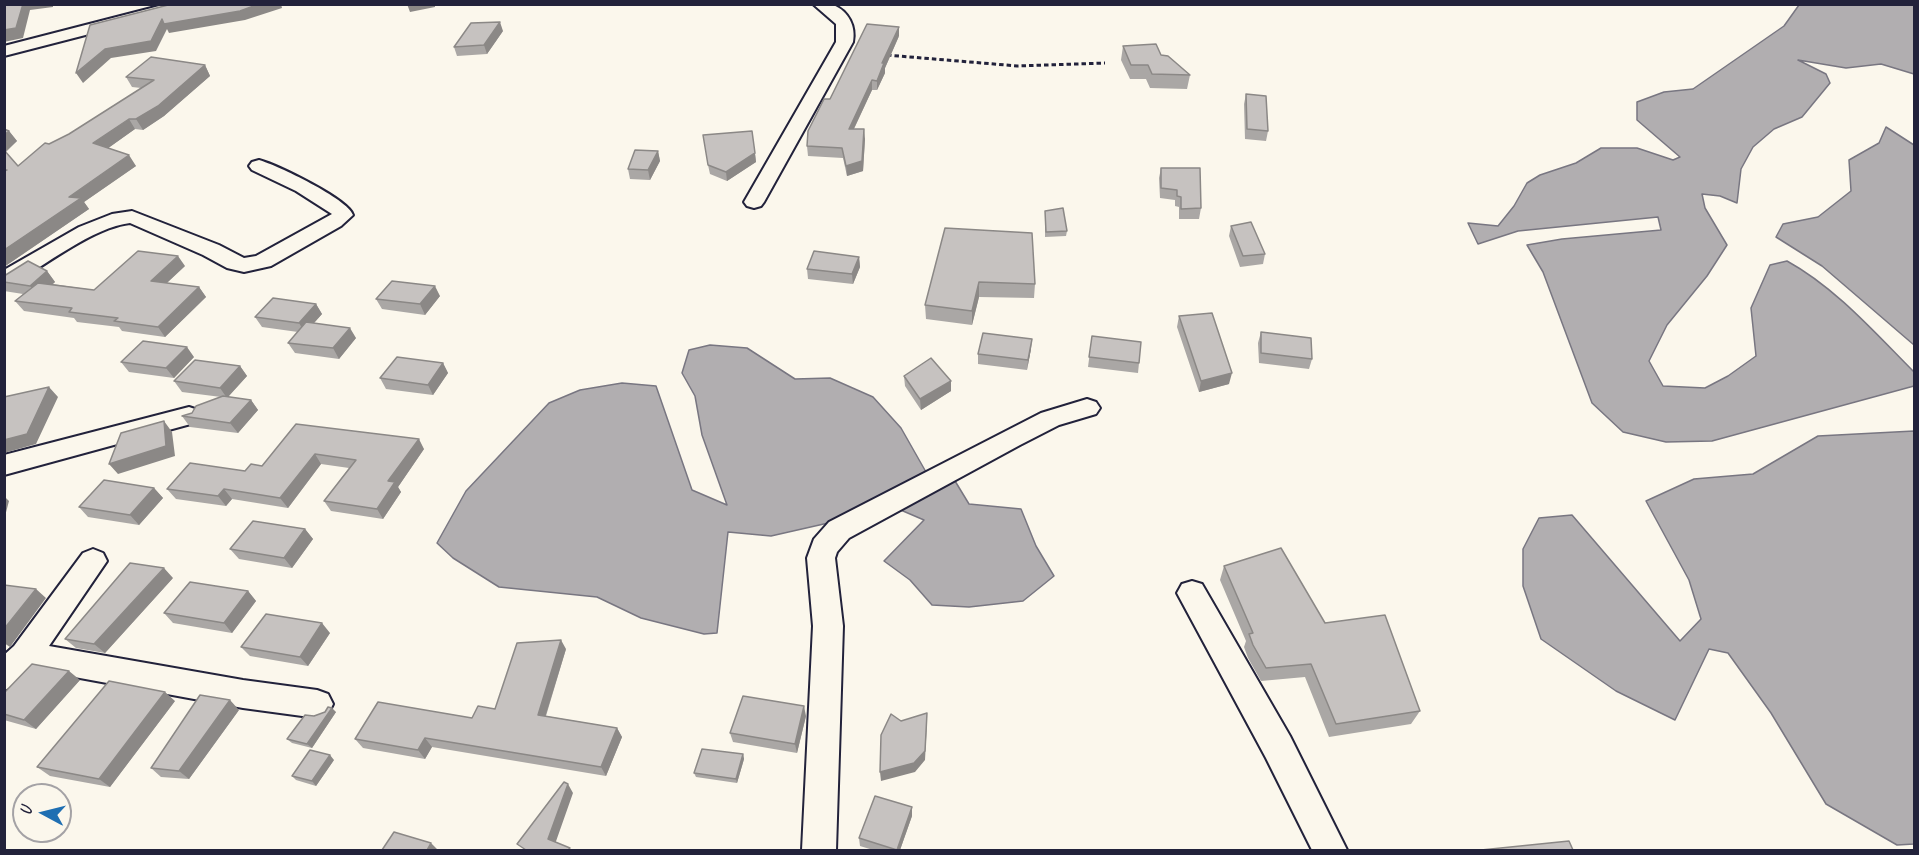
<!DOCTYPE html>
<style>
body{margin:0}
#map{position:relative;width:1919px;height:855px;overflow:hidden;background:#fbf7ec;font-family:Caveat,sans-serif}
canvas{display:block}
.frame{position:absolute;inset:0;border:6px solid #22223b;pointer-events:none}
.north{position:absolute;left:12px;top:783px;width:60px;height:60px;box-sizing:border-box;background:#fbf7ec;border:2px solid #a4a2a5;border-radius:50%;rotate:277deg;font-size:16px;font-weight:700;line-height:24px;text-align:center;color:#22223b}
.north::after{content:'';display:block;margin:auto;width:21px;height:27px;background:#1f6fb2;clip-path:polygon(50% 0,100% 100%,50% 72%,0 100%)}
</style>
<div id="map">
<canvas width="1919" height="855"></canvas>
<div class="frame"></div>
<div class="north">U</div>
</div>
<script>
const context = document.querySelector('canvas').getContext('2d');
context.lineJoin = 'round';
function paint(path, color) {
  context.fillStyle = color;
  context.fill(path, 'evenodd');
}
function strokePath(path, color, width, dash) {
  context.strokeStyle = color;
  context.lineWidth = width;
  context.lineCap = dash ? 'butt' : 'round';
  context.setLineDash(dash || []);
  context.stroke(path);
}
const water = new Path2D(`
 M1799 5H1914V74L1881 64 1846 68 1798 60 1826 74 1830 83 1802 117 1774 129 1753 147 1741 169 1737 203 1720 196 1702 194 1705 208 1727 245 1707 276 1667 325 1649 361 1663 386 1705 388 1728 376 1756 356 1751 308 1770 265 1787 261C1836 288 1875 333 1914 372V386L1712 441 1666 442 1623 432 1592 403 1543 272 1527 245 1562 239 1661 230 1658 217 1518 231 1478 244 1468 223 1498 226 1514 206 1527 183 1540 175 1576 163 1601 148H1637L1673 160 1680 157 1637 120V102L1664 92 1693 89 1784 26Z
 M1886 127 1914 145V345L1822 266 1776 237 1783 224 1818 217 1851 191 1849 160 1879 143Z
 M710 345 747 348 795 379 830 378 873 397 901 428 926 472 952 476 969 504 1021 509 1036 546 1054 576 1023 601 969 607 932 605 910 580 884 561 924 520 889 505 837 521 771 536 728 532 717 633 704 634 641 618 597 597 499 587 453 558 437 543 466 491 549 403 580 390 622 383 656 386 692 490 727 505 702 435 695 396 682 373 689 350Z
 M1914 431V844L1897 845 1826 804 1771 713 1728 653 1709 649 1675 720 1616 691 1541 639 1523 586V549L1539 518 1572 515 1680 641 1701 619 1689 580 1646 501 1694 479 1753 474 1818 436Z`);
paint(water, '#b1aeb0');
strokePath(water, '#787681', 1.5);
const street = new Path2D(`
 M167 4H196L194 7 4 56V46Z
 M813 4C819 4 828 3 833 5 849 11 856 27 853 42L764 202 761 206 754 208 747 206 744 202 836 42V24Z
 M259 160C277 165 348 199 353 215L341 226 271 266 244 272 227 268 203 255 130 223C94 227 43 266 12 285L4 287V270L79 227 112 214 132 211 219 245 244 258 256 256 332 214 296 191 252 170 249 166 252 162Z
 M1087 399 1096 402 1100 408 1096 414 1059 425 1020 445 849 538 837 552 835 558 843 626 836 850H802L813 626 807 558 814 539 829 522 1041 413Z
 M189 407 198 410 202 416 198 422 4 475V455Z
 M93 549 103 553 107 561 49 646 243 680 317 690 328 694 333 704 328 714 317 718 243 708 31 669 15 686 4 690V655L14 646 83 553Z
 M1192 581 1202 584 1290 736 1347 850H1312L1266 758 1177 593 1182 584Z`);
strokePath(street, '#22223b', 4);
strokePath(new Path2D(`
 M887 55 1017 66 1105 63`), '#22223b', 3, [4.5, 3]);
paint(street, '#fbf7ec');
paint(new Path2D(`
 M503 31 487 54 457 56 454 47Z
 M899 36 885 68V73L877 90H872L854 129 865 139 863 171 847 176 843 158 808 156 807 146Z
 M1123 46 1161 55 1190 75 1187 89 1150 88 1146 79H1130L1121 60Z
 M205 65 210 76 164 116 143 130 135 129 108 148 136 166 84 202 89 209 4 267V129L9 131 17 141 6 152 18 166 49 144 69 134 141 88 132 87 126 77Z
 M1246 94 1268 131 1266 141 1245 139 1244 104Z
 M752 131 756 162 727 181 710 174 708 165Z
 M658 151 660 161 650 180 630 179 628 169Z
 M1161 168 1201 208 1199 219H1179V207L1175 206V200L1160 198 1159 178Z
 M1045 211 1067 231 1066 236 1045 237Z
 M1231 226 1265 254 1263 264 1240 267 1229 236Z
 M945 228 1035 284 1034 298 979 297 972 325 926 319 925 305Z
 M859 257 860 267 853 284 808 279 807 269Z
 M185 266 167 283 199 287 206 297 165 337 122 331 119 327 77 322 74 318 24 311 15 301 23 294 4 291V276L47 271 55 282 53 284 94 290Z
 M440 296 425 315 382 309 376 299Z
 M316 304 322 314 314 323 356 338 339 359 295 353 288 343 298 332 262 327 255 317Z
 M1179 316 1229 384 1199 392 1177 327Z
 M1261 332 1312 359 1309 369 1259 363 1258 343Z
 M1092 336 1139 363 1138 373 1088 367Z
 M1031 349 1027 370 978 364V354Z
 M194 357 174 378 129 372 121 362Z
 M443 363 448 373 433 395 386 389 380 378Z
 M240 366 247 376 228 397 251 400 258 410 238 433 190 427 182 416 192 413 221 397 182 392 174 381Z
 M904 376 951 391 921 410 905 386Z
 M296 424 424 449 398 487 401 492 383 519 331 511 324 501 349 468 321 464 288 508 232 499 226 506 176 499 167 489 245 471 262 466Z
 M154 488 163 498 139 525 88 517 79 507Z
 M305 529 313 539 292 568 239 559 230 549Z
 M1224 566 1325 623 1420 711 1411 724 1329 737 1305 677 1261 681 1248 658 1244 647 1246 641 1220 580Z
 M173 578 105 653 76 648 65 639Z
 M248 591 256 601 232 633 173 623 164 613Z
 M330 633 308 666 250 656 241 647Z
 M566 649 546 716 617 728 622 737 606 776 432 747 425 759 363 748 355 739 472 718 495 709Z
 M80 680 36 729 4 720V693Z
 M175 701 110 787 50 776 37 767Z
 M239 710 189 779 161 777 151 768Z
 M325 712H336L312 748 292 743 287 739 314 716Z
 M806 716 797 753 733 742 730 733Z
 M743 754 744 759 737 783 696 777 694 773Z
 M334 760 316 786 296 780 292 776Z
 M912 807V816L900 850H873L860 846 859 838Z`), '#aaa7a5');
paint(new Path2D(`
 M23 4H53V7L30 10 23 38 4 42V30Z
 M259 4H281L282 8 245 20 169 33 167 29 156 51 111 58 83 83 76 73 105 49 162 19Z
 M407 4H435V7L410 12Z
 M500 22 503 31 487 54 484 45Z
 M899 27V36L885 68V73L877 90V81L882 63Z
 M205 65 210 76 164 116 143 130 136 119Z
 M872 80V90L849 139V129Z
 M129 119 135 129 100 154 93 143Z
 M864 129 865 139 863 171 847 176 846 166Z
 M9 131 17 141 5 152 4 135Z
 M658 151 660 161 650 180 648 170Z
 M755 153 756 162 727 181 726 172Z
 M129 155 136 166 84 202 89 209 4 267V250L69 197Z
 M178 256 185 266 158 291 151 281Z
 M859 257 860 267 853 284 852 274Z
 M47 271 55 282 38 296 30 286Z
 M979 282V297L972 325V311Z
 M435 286 440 296 425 315 420 304Z
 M199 287 206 297 165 337 158 327Z
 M316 304 322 314 305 333 299 323Z
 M350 328 356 338 339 359 333 348Z
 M1032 339 1031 349 1027 370 1028 360Z
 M187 347 194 357 174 378 166 368Z
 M443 363 448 373 433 395 428 385Z
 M240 366 247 376 227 398 220 388Z
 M1232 373 1229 384 1199 392 1201 381Z
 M951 381V391L921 410 920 399Z
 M49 387 58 397 36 444 4 453V440Z
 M251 400 258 410 238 433 230 423Z
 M164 421 172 432 175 456 118 474 109 464Z
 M419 439 424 449 398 487 401 492 383 519 377 509 388 481Z
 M315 454 321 464 288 508 280 498Z
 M154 488 163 498 139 525 130 515Z
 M224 489 232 499 226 506 218 496Z
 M4 496 9 501 4 520Z
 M305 529 313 539 292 568 284 558Z
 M164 568 173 578 105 653 94 644Z
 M36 589 46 598 10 647 4 643V629Z
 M248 591 256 601 232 633 224 623Z
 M322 623 330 633 308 666 300 657Z
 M561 640 566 649 543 724 538 715Z
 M69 671 80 680 36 729 24 720Z
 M165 692 175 701 110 787 99 779Z
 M230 700 239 710 189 779 179 771Z
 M804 706 806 716 797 753 795 744Z
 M332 708 336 712 312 748 307 744Z
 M927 713V722L925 760 915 772 881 781 880 772Z
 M617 728 622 737 606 776 601 767Z
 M425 738 432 747 425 759 418 750Z
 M743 754 744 759 737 783 736 779Z
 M330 755 334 760 316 786 312 781Z
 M568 784 573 793 554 847 548 839Z
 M912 807V816L900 850H897Z
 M431 843 438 850H427Z`), '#8b8886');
const building = new Path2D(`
 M4 4H23L16 28 4 30Z
 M172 4H259L240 11 164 24 162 19 151 41 105 49 76 73 90 25Z
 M500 22 484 45 454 47 471 23Z
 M867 24 899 27 882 63H884L877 81 872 80 849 129H864L862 161 846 166 842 148 807 146 808 131 824 99H830Z
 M1156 44 1161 55 1168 56 1190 75 1152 74 1148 65H1131L1123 46Z
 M151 57 205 65 158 106 136 119H129L93 143 129 155 69 197 81 198 4 250V171L7 170H4V150L18 166 45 143 49 144 69 134 154 80 126 77Z
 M1246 94 1266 96 1268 131 1247 129Z
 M4 129 9 131 4 135Z
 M752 131 755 153 726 172 708 165 703 135Z
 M635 150 658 151 648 170 628 169Z
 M1161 168H1200L1201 208 1181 209V197L1177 196V190L1161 188Z
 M1063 208 1067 231 1046 232 1045 211Z
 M1251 222 1265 254 1243 256 1231 226Z
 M945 228 1032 233 1035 284 979 282 972 311 925 305Z
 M138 251 178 256 151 281 199 287 158 327 114 321 118 318 69 312 72 308 15 301 38 283 94 290Z
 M814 251 859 257 852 274 807 269Z
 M28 261 47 271 30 286 4 282V276Z
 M392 281 435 286 420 304 376 299Z
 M273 298 316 304 299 323 255 317Z
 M1212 313 1232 373 1201 381 1179 316Z
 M306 322 350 328 333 348 288 343Z
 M1261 332 1311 338 1312 359 1261 353Z
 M983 333 1032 339 1028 360 978 354Z
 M1092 336 1141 342 1139 363 1089 357Z
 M143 341 187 347 166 368 121 362Z
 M397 357 443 363 428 385 380 378Z
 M931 358 951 381 920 399 904 376Z
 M195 360 240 366 220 388 174 381Z
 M49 387 27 434 4 440V397Z
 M223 396 251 400 230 423 182 416 192 413 196 406Z
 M164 421 166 446 109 464 121 433Z
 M296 424 419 439 388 481 395 482 377 509 324 501 356 460 315 454 280 498 224 489 218 496 167 489 190 463 245 471 251 464 262 466Z
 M104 480 154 488 130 515 79 507Z
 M253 521 305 529 284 558 230 549Z
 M1281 548 1325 623 1385 615 1420 711 1336 724 1311 664 1266 668 1253 645 1249 634 1253 633 1224 566Z
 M130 563 164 568 94 644 65 639Z
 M190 582 248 591 224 623 164 613Z
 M4 585 36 589 4 629Z
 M266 614 322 623 300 657 241 647Z
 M561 640 538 715 617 728 601 767 425 738 418 750 355 739 378 702 472 718 478 706 495 709 517 643Z
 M32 664 69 671 24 720 4 714V693Z
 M109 681 165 692 99 779 37 767Z
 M200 695 230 700 179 771 151 768Z
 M743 696 804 706 795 744 730 733Z
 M328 707 332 708 307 744 287 739 305 715 314 716 325 712Z
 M927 713 925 751 914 763 880 772 881 735 891 714 901 721Z
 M702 749 743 754 736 779 694 773Z
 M310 750 330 755 312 781 292 776Z
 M564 782 568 784 548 839 570 848 568 850H526L517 844Z
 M875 796 912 807 897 850 859 838Z
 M394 832 431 843 427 850H382Z
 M1569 841 1573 850H1481Z`);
paint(building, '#c6c2c0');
strokePath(building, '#8b8886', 1.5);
</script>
